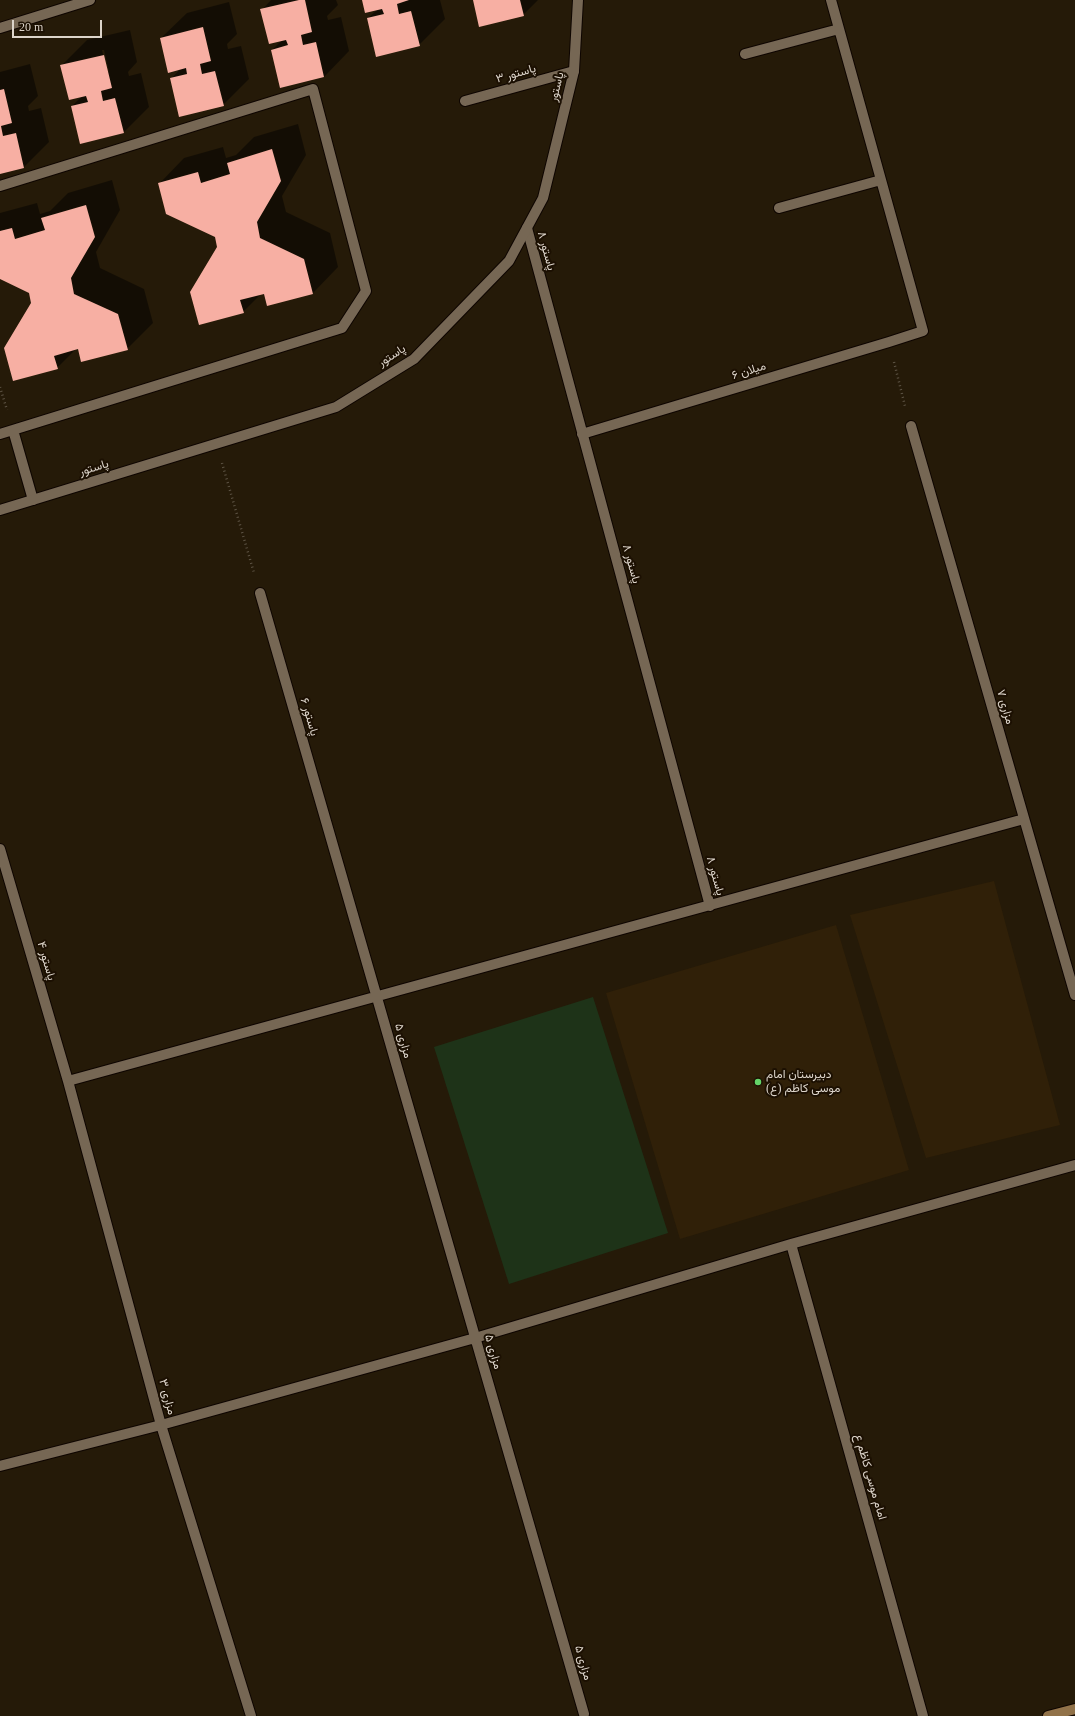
<!DOCTYPE html>
<meta charset="utf-8">
<style>
body{margin:0}
#map{position:relative;width:1075px;height:1716px;overflow:hidden;background:#251a08;font-family:"Times New Roman",serif}
canvas{display:block}
.scale{position:absolute;left:12px;top:20px;width:90px;height:18px;box-sizing:border-box;border:2px solid #dcd4ca;border-top:0;padding-left:5px;font-size:12px;line-height:14px;white-space:nowrap;color:#dcd4ca;-webkit-text-stroke:3px #1c1002;paint-order:stroke}
</style>
<div id="map">
<canvas width="1075" height="1716"></canvas>
<div class="scale">20 m</div>
</div>
<script>
const context = document.querySelector('canvas').getContext('2d');
context.lineJoin = 'round';
function paint(path, color) {
  context.fillStyle = color;
  context.fill(path, 'evenodd');
}
function strokePath(path, color, width, dash) {
  context.strokeStyle = color;
  context.lineWidth = width;
  context.lineCap = dash ? 'butt' : 'round';
  context.setLineDash(dash || []);
  context.stroke(path);
}
function label(font, color, halo, rows, align = 'center') {
  context.font = font + ' "Times New Roman",Vazirmatn,serif';
  context.lineWidth = 4;
  context.setLineDash([]);
  context.textBaseline = 'middle';
  context.strokeStyle = halo;
  context.fillStyle = color;
  for (const [text, x, y, turn = 0] of rows) {
    context.save();
    context.translate(x, y);
    context.rotate((+turn || 0) * Math.PI / 180);
    context.textAlign = isNaN(turn) ? turn : align;
    if (halo) context.strokeText(text, 0, 0);
    context.fillText(text, 0, 0);
    context.restore();
  }
}
paint(new Path2D(`
 M994 881 1060 1125 926 1158 850 915Z
 M836 925 909 1170 680 1239 606 993Z`), '#302008');
paint(new Path2D(`
 M593 997 668 1233 509 1284 434 1047Z`), '#1e3318');
paint(new Path2D(`
 M271 0H336L338 5 327 16 328 20 341 17 349 51 324 77 272 50 282 40 262 10Z
 M363 0H440L445 19 419 45 368 18 378 9Z
 M474 0H538L523 15Z
 M229 2 237 34 227 44 228 49 241 46 249 79 223 105 171 79 181 68 161 38 187 13Z
 M130 30 137 62 128 72 129 76 141 73 149 107 123 133 72 106 82 96 61 66 87 40ZM102 50H104L109 72H107Z
 M30 64 38 96 28 106 29 111 41 108 49 142 24 167 0 173V72Z
 M298 124 306 155 282 196 286 212 330 233 338 267 313 293H262L243 312 218 247 215 236 159 184 184 158 223 147 226 158 236 155 254 137Z
 M112 180 120 210 96 252 100 268 144 289 153 323 127 349H76L57 368 32 303 29 292 0 278V213L37 203 40 214 50 211 68 193Z`), '#0007');
paint(new Path2D(`
 M299 0H305L312 32 301 35 303 45 316 42 324 77 280 88 271 50 288 45 286 40 269 44 260 9Z
 M362 0H409L397 4 399 14 411 11 420 46 376 57 367 18 384 14 382 9 365 13Z
 M473 0H520L524 16 479 27Z
 M203 27 211 61 200 64 202 74 215 71 224 106 179 117 170 78 187 74 186 68 168 73 160 38Z
 M104 55 112 88 101 91 103 101 115 98 124 133 80 144 71 106 88 102 86 96 69 100 60 65Z
 M4 89 12 123 1 126 3 136 16 133 24 168 0 174V90Z
 M272 149 281 181 257 222 260 238 304 259 313 294 267 306 264 294 240 300 244 313 199 325 190 292 217 247 215 237 166 214 158 183 198 172 201 183 230 174 227 163Z
 M86 205 95 237 71 278 74 294 118 314 128 350 81 362 78 349 54 356 58 369 13 381 4 348 31 303 29 293 0 279V231L12 228 15 239 45 230 41 218Z`), '#f7afa3');
const minor = new Path2D(`
 M0 28 90 0
 M745 54 839 29
 M465 101 574 71
 M0 186 313 89 366 291 342 328 0 434
 M779 208 881 180
 M527 228 710 906
 M911 426 1075 995
 M13 430 33 500
 M582 434 889 342 923 331 831 0
 M260 593 584 1714
 M0 849 68 1081 161 1425 251 1716
 M68 1081 1024 819
 M791 1244 923 1716
 M0 1466 161 1425 475 1338 791 1244 1075 1165`);
const tertiary = new Path2D(`
 M0 510 336 407 414 359 509 261 543 198 574 71 578 0`);
const secondary = new Path2D(`
 M1048 1716 1075 1709`);
strokePath(minor, '#0e0500', 12);
strokePath(tertiary, '#0e0500', 12);
strokePath(secondary, '#0e0500', 12);
strokePath(new Path2D(`
 M894 362 905 406
 M0 387 7 410
 M222 463 254 573`), '#5d5344', 2.5, [1, 3]);
strokePath(minor, '#766754', 10);
strokePath(tertiary, '#766754', 10);
strokePath(secondary, '#917249', 10);
for (const [x, y, r, color] of [
 [758,1082,4,"#64d468"]
]) {
  const dot = new Path2D();
  dot.arc(x, y, r, 0, 2 * Math.PI);
  context.fillStyle = color;
  context.fill(dot);
  strokePath(dot, '#1c1002', 1.5);
}
label('12px', '#dcd4ca', '#1c1002', [
 ["پاستور ۳",516,74,-16],
 ["پاستور",557,87,-76],
 ["پاستور ۸",546,251,75],
 ["پاستور",392,356,-33],
 ["میلان ۶",749,371,-17],
 ["پاستور",94,468,-17],
 ["پاستور ۸",631,564,75],
 ["مزاری ۷",1005,707,74],
 ["پاستور ۶",309,717,74],
 ["پاستور ۸",715,876,75],
 ["پاستور ۴",46,961,74],
 ["مزاری ۵",403,1041,74],
 ["مزاری ۵",493,1352,74],
 ["مزاری ۳",167,1397,75],
 ["امام موسی کاظم ع",870,1477,74],
 ["مزاری ۵",583,1663,74]
]);
label('12px', '#dcd4ca', '#1c1002', [
 ["دبیرستان امام",766,1075],
 ["موسی کاظم (ع)",766,1089]
], 'left');
</script>
